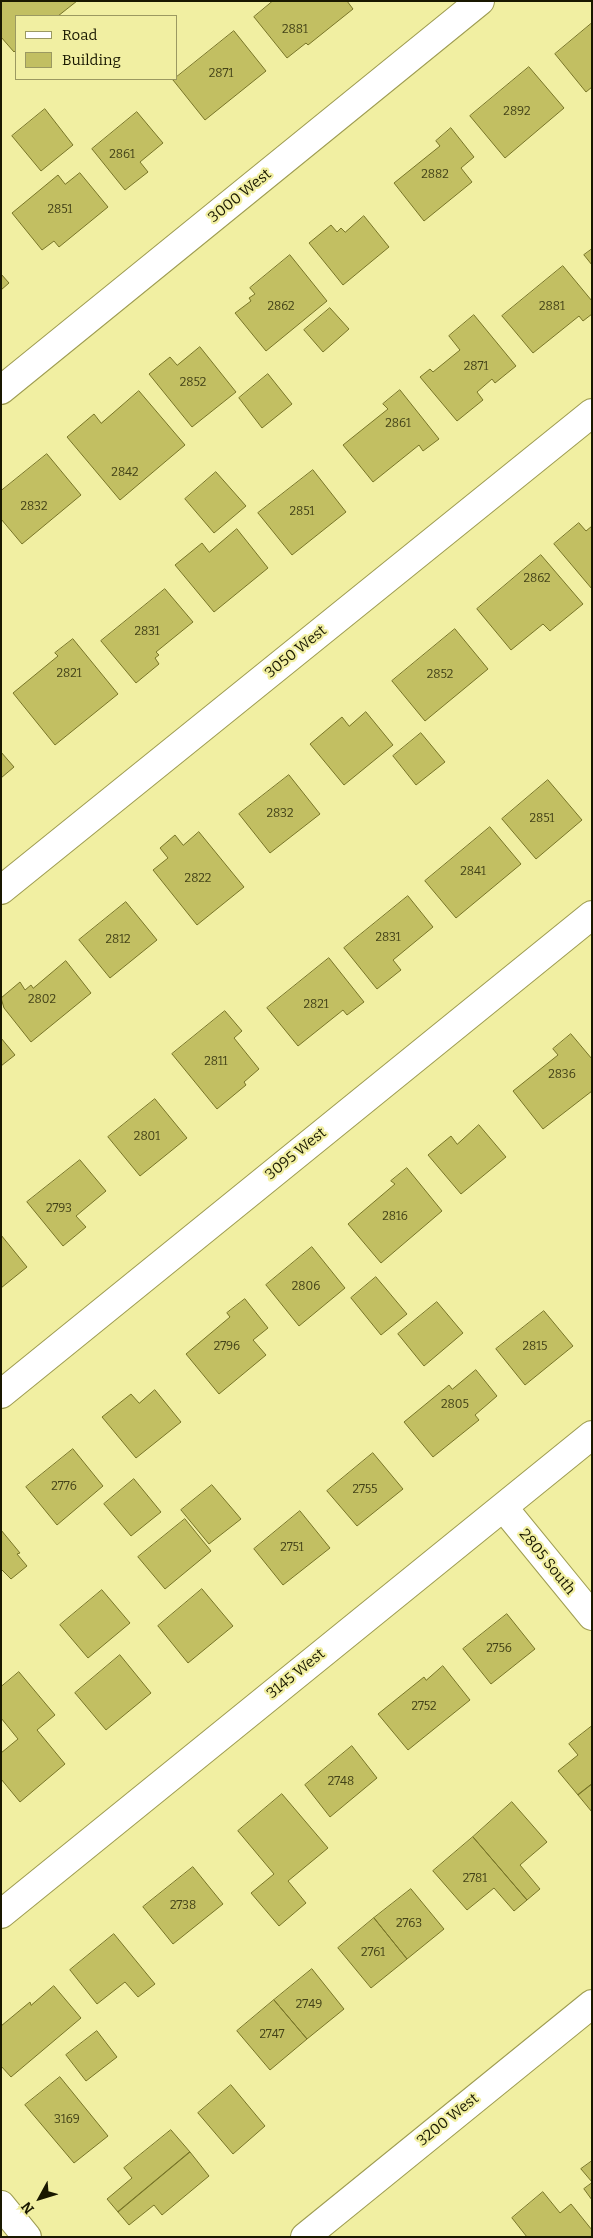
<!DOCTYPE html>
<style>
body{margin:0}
#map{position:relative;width:593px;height:2238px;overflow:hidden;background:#f1efa2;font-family:Bitter,serif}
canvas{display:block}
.frame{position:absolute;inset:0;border:2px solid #191800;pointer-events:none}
.legend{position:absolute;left:15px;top:15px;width:162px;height:65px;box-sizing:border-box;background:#f1efa2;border:1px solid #9b9961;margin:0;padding:6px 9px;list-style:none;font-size:15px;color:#191800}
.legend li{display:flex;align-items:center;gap:10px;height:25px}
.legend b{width:25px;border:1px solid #9b9961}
.north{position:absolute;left:15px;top:2173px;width:50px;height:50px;-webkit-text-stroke:4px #f1efa2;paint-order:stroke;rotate:231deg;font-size:14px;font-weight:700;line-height:20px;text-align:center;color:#191800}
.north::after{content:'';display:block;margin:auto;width:18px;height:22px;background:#191800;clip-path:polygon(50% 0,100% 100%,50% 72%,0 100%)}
</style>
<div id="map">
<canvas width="593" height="2238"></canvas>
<div class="frame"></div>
<ul class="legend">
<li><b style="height:6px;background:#fff"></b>Road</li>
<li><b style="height:14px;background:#c2bf62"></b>Building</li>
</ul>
<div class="north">N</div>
</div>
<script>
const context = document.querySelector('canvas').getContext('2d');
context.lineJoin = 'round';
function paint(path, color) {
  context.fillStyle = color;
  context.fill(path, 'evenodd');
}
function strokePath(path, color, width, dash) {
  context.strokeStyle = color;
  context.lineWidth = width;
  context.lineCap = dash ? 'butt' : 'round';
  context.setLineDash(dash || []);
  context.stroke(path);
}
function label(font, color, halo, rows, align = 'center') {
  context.font = font + ' Bitter,serif';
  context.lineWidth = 4.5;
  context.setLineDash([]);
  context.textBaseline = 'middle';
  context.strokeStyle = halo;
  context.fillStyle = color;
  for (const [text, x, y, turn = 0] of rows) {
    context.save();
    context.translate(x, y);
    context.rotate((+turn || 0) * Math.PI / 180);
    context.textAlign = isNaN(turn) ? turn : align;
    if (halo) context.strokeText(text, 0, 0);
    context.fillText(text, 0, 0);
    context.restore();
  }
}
const building = new Path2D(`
 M1 1H77L58 16H16V50L14 52 1 37Z
 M273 1H347L353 9 308 45 306 43 287 58 254 17Z
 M592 23V87L586 92 555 54Z
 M234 31 266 71 205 120 173 80Z
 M529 67 564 108 505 158 470 116Z
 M45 109 73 145 41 171 12 136Z
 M137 112 163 143 140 162 148 172 125 190 92 149Z
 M451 128 474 157 461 168 472 182 424 221 394 183 440 146 436 141Z
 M80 173 108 207 59 247 54 241 42 250 12 213 58 175 65 184Z
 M364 216 389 247 343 285 309 243 331 225 337 232 341 228 345 232Z
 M592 249V265L584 255Z
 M290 255 327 301 266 351 235 313 251 301 249 298 255 294 250 288Z
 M563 266 592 301V314L583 321 579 316 533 353 502 316Z
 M1 274 9 283 1 290Z
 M330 308 349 329 323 352 304 330Z
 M474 315 516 366 495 383 492 379 477 392 483 400 457 421 420 377 430 369 433 372 460 350 449 336Z
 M200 347 236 392 192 427 149 374 170 357 177 365Z
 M268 374 292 404 262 428 239 398Z
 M400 390 439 439 423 451 419 445 373 482 343 445 388 409 383 404Z
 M139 391 185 445 120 500 67 437 94 414 101 423Z
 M47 454 81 495 22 544 1 519V491Z
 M313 470 346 512 292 555 258 513Z
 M216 472 246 506 214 533 185 499Z
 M579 523 586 531 592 526V589L554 544Z
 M237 529 268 568 214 612 175 565 202 543 209 552Z
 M541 555 583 604 550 631 543 624 511 650 477 609Z
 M165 589 193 622 156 652 159 655 155 658 159 664 136 683 101 641Z
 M455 629 488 669 425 721 392 681Z
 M73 639 118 694 55 745 13 693 58 656 55 653Z
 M366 712 393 745 344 785 310 744 342 717 349 726Z
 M421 733 445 762 416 785 393 756Z
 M1 752 14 767 1 778Z
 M289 775 320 814 270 853 239 814Z
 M548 780 582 820 536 859 502 819Z
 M490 827 521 864 456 918 425 881Z
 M199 832 244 887 197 925 153 870 168 858 160 848 175 835 183 845Z
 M408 896 433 927 393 960 401 970 377 989 344 948Z
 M126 902 157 940 110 978 79 940Z
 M329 958 364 1002 347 1015 343 1010 298 1046 267 1008Z
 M66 961 91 993 31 1042 4 1008 1 998 20 982 25 990 31 985 33 988Z
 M225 1011 242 1031 234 1038 259 1069 244 1082 246 1085 217 1109 172 1054Z
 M571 1034 592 1059V1091L543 1129 513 1091 558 1055 553 1049Z
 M1 1038 15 1055 1 1066Z
 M155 1099 187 1138 140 1176 108 1137Z
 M479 1125 506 1157 461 1194 428 1155 451 1136 457 1144Z
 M80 1160 106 1191 76 1216 86 1227 63 1246 27 1202Z
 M407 1168 442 1211 381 1263 348 1224 395 1184 391 1181Z
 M1 1235 27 1267 1 1288Z
 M312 1247 345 1288 299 1326 266 1285Z
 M376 1277 407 1314 381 1335 351 1298Z
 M245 1299 268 1328 253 1340 266 1355 219 1394 186 1354 230 1317 227 1313Z
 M437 1302 463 1333 424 1366 398 1334Z
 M544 1311 573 1346 525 1385 496 1349Z
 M476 1370 497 1396 475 1415 479 1420 433 1457 404 1422 449 1385 452 1389Z
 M155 1390 181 1422 136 1458 102 1417 131 1394 139 1403Z
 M73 1449 103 1486 57 1525 26 1487Z
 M373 1453 403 1489 357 1526 327 1491Z
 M134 1479 161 1512 131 1536 104 1504Z
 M212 1485 241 1519 209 1544 181 1510Z
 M300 1511 330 1548 283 1585 254 1549Z
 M185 1519 211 1551 165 1589 138 1557Z
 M1 1530 20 1553 17 1554 27 1566 11 1579 1 1569Z
 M202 1589 233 1626 188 1663 158 1626Z
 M102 1590 130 1623 88 1658 60 1625Z
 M507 1614 535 1649 491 1684 463 1649Z
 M120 1655 151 1693 106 1730 75 1693Z
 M443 1666 470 1700 408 1750 378 1714 424 1677 426 1680Z
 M19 1672 55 1715 37 1730 65 1764 20 1802 1 1779V1753L18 1739 1 1718V1687Z
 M592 1726V1784L578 1795 558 1771 578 1755 569 1744Z
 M352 1746 377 1778 330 1817 305 1785Z
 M592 1784V1812L578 1795Z
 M282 1794 328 1848 288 1881 306 1903 279 1926 251 1893 274 1874 238 1831Z
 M512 1802 547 1842 520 1865 540 1889 527 1900 473 1837Z
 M473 1837 527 1900 514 1911 494 1888 467 1910 433 1871Z
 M193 1867 223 1904 173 1944 143 1907Z
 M411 1889 444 1929 407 1959 374 1918Z
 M374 1918 407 1959 371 1988 338 1948Z
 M114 1934 155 1984 138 1997 125 1982 97 2004 70 1970Z
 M312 1969 344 2009 307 2039 274 2000Z
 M54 1986 81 2018 11 2077 1 2066V2026L30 2002 31 2005Z
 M274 2000 307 2039 270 2070 237 2031Z
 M97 2031 117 2057 86 2081 66 2055Z
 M60 2077 108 2136 74 2163 25 2105Z
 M231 2085 265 2126 233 2154 198 2113Z
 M171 2130 190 2152 118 2212 107 2199 132 2178 124 2168Z
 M190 2152 209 2176 162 2215 154 2205 129 2225 118 2212Z
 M592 2161V2182L581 2169Z
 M592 2183V2200L584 2189Z
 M543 2192 560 2213 571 2204 592 2230V2237H527L512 2218Z`);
paint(building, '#c2bf62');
strokePath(building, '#787528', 1);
const minor = new Path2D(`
 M1 390 480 1
 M1 890 592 413
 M1 1394 592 915
 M503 1507 592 1616
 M1 1914 592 1435
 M1 2205 27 2237`);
const secondary = new Path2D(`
 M305 2237 592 2004`);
strokePath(minor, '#9e9c51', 30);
strokePath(secondary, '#9e9c51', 30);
strokePath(minor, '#fff', 28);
strokePath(secondary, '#fff', 28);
label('12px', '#434218', null, [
 ["2881",295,30],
 ["2871",221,74],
 ["2892",517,112],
 ["2861",122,155],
 ["2882",435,175],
 ["2851",60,210],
 ["2862",281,307],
 ["2881",552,307],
 ["2871",476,367],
 ["2852",193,383],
 ["2861",398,424],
 ["2842",125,473],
 ["2832",34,507],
 ["2851",302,512],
 ["2862",537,579],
 ["2831",147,632],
 ["2821",69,674],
 ["2852",440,675],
 ["2832",280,814],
 ["2851",542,819],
 ["2841",473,872],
 ["2822",198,879],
 ["2831",388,938],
 ["2812",118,940],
 ["2802",42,1000],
 ["2821",316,1005],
 ["2811",216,1062],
 ["2836",562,1075],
 ["2801",147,1137],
 ["2793",59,1209],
 ["2816",395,1217],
 ["2806",306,1287],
 ["2796",227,1347],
 ["2815",535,1347],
 ["2805",455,1405],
 ["2776",64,1487],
 ["2755",365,1490],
 ["2751",292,1548],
 ["2756",499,1649],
 ["2752",424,1707],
 ["2748",341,1782],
 ["2781",475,1879],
 ["2738",183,1906],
 ["2763",409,1924],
 ["2761",373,1953],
 ["2749",309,2005],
 ["2747",272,2035],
 ["3169",67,2120]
]);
label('15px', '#191800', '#f1efa2', [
 ["3000 West",240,196,-39],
 ["3050 West",296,652,-39],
 ["3095 West",296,1154,-39],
 ["2805 South",547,1562,51],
 ["3145 West",296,1674,-39],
 ["3200 West",448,2120,-39]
]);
</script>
